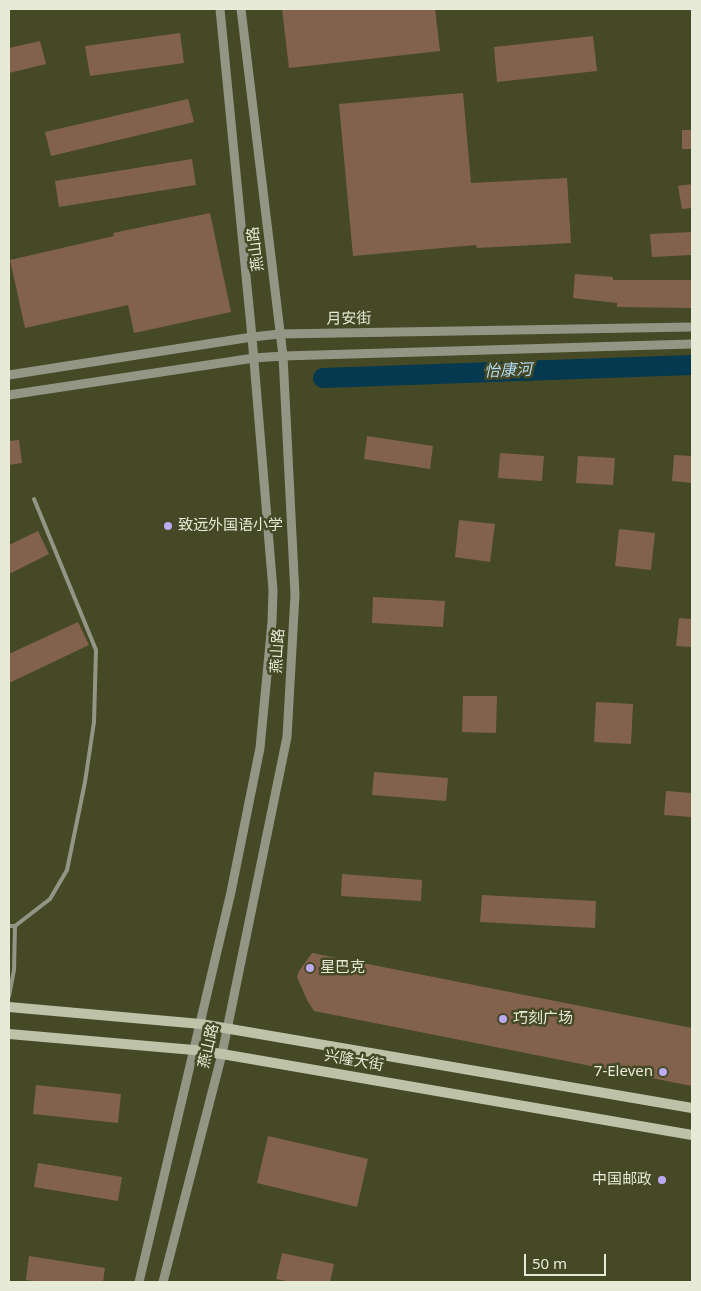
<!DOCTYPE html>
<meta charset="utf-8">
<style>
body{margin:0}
#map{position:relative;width:701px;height:1291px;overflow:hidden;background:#454926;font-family:"Noto Sans",sans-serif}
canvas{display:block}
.frame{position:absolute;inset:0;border:10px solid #e7ead6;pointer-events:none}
.scale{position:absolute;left:524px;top:1254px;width:82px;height:22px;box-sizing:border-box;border:2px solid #e7ead6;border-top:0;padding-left:6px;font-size:15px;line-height:18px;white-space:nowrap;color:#e7ead6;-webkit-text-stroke:4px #454926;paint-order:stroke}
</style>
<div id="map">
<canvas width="701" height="1291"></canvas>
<div class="frame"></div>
<div class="scale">50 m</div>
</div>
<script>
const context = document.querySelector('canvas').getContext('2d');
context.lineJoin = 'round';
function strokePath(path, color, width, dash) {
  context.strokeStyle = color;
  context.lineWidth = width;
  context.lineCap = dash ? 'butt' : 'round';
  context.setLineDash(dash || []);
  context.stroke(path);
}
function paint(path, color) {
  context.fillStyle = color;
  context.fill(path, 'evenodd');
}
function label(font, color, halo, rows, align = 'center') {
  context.font = font + ' "Noto Sans","Noto Sans SC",sans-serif';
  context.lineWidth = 5;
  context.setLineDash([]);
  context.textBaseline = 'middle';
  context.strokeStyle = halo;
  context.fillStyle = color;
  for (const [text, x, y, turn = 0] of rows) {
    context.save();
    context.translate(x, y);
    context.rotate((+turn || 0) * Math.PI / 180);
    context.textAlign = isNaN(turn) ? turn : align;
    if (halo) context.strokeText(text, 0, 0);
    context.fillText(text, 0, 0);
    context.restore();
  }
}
strokePath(new Path2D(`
 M323 378 692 365`), '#053950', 20);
paint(new Path2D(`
 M282 9H435L440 51 289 68Z
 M180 33 184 63 90 76 85 46Z
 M593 36 597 71 497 82 494 47Z
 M40 41 46 64 9 73V48Z
 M463 93 471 183 567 178 571 243 477 248 476 245 353 256 339 104Z
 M188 99 194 122 51 156 45 132Z
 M682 130H692V149H682Z
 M192 159 196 185 59 207 55 181Z
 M692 184V208L682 209 678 186Z
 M210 213 231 312 134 333 128 305 25 328 10 260 114 236 113 233Z
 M692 232V255L652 257 650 234Z
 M575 274 613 277V280H692V308L617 307V303L573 298Z
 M367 436 433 446 430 469 364 459Z
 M19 440 22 463 9 465V441Z
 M500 453 544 456 542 481 498 478Z
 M674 455 692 456V483L672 481Z
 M578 456 615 458 613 485 576 483Z
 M459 520 495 524 490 562 455 557Z
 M619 529 655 533 651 570 615 566Z
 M38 531 49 554 9 574V545Z
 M373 597 445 601 443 627 372 623Z
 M679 618 692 619V647L676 646Z
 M78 622 89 645 9 683V654Z
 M463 696H497L496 733 462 732Z
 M596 702 633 704 631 744 594 742Z
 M374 772 448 778 446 801 372 795Z
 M666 791 692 793V817L664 815Z
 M342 874 422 880 421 901 341 896Z
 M482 895 596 901 595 928 480 922Z
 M312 953 692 1028V1086L314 1011 307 1000 297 977 299 971Z
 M36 1085 121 1094 118 1123 33 1114Z
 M268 1136 368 1159 357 1207 257 1183Z
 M38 1163 122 1177 118 1201 34 1187Z
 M282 1253 334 1264 330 1282H291L276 1279Z
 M29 1256 105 1268 103 1282H41L26 1280Z`), '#83624d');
strokePath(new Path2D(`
 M9 926H15L50 899 67 870 85 782 94 722 96 650 34 499
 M9 996 14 970 15 926`), '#939685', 4);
strokePath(new Path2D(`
 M9 375 252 337 280 334 692 327
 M9 395 254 358 283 356 692 344
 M139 1282 231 892 260 748 272 622 273 590 252 337 220 9
 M163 1282 222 1054 287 737 295 595 283 356 241 9`), '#939685', 9);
strokePath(new Path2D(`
 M9 1007 201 1024 692 1108
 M9 1034 194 1050 222 1054 692 1135`), '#bec2a8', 10);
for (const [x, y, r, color] of [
 [168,526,5,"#bbaaf6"],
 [310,968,5,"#bbaaf6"],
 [503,1019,5,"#bbaaf6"],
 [663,1072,5,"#bbaaf6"],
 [662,1180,5,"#bbaaf6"]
]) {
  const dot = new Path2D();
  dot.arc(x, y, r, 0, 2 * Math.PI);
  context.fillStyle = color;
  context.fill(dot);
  strokePath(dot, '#454926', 2);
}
label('15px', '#e7ead6', '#454926', [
 ["燕山路",256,249,-97],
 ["月安街",349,319,-1],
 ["燕山路",278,651,-87],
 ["燕山路",209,1046,-77],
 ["兴隆大街",354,1061,10]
]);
label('15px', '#e7ead6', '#454926', [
 ["致远外国语小学",178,526],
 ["星巴克",320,968],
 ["巧刻广场",513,1019],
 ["7-Eleven",653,1072,"right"],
 ["中国邮政",652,1180,"right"]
], 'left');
label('italic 16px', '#b0d9f1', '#454926', [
 ["怡康河",508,371,-2]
]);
</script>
